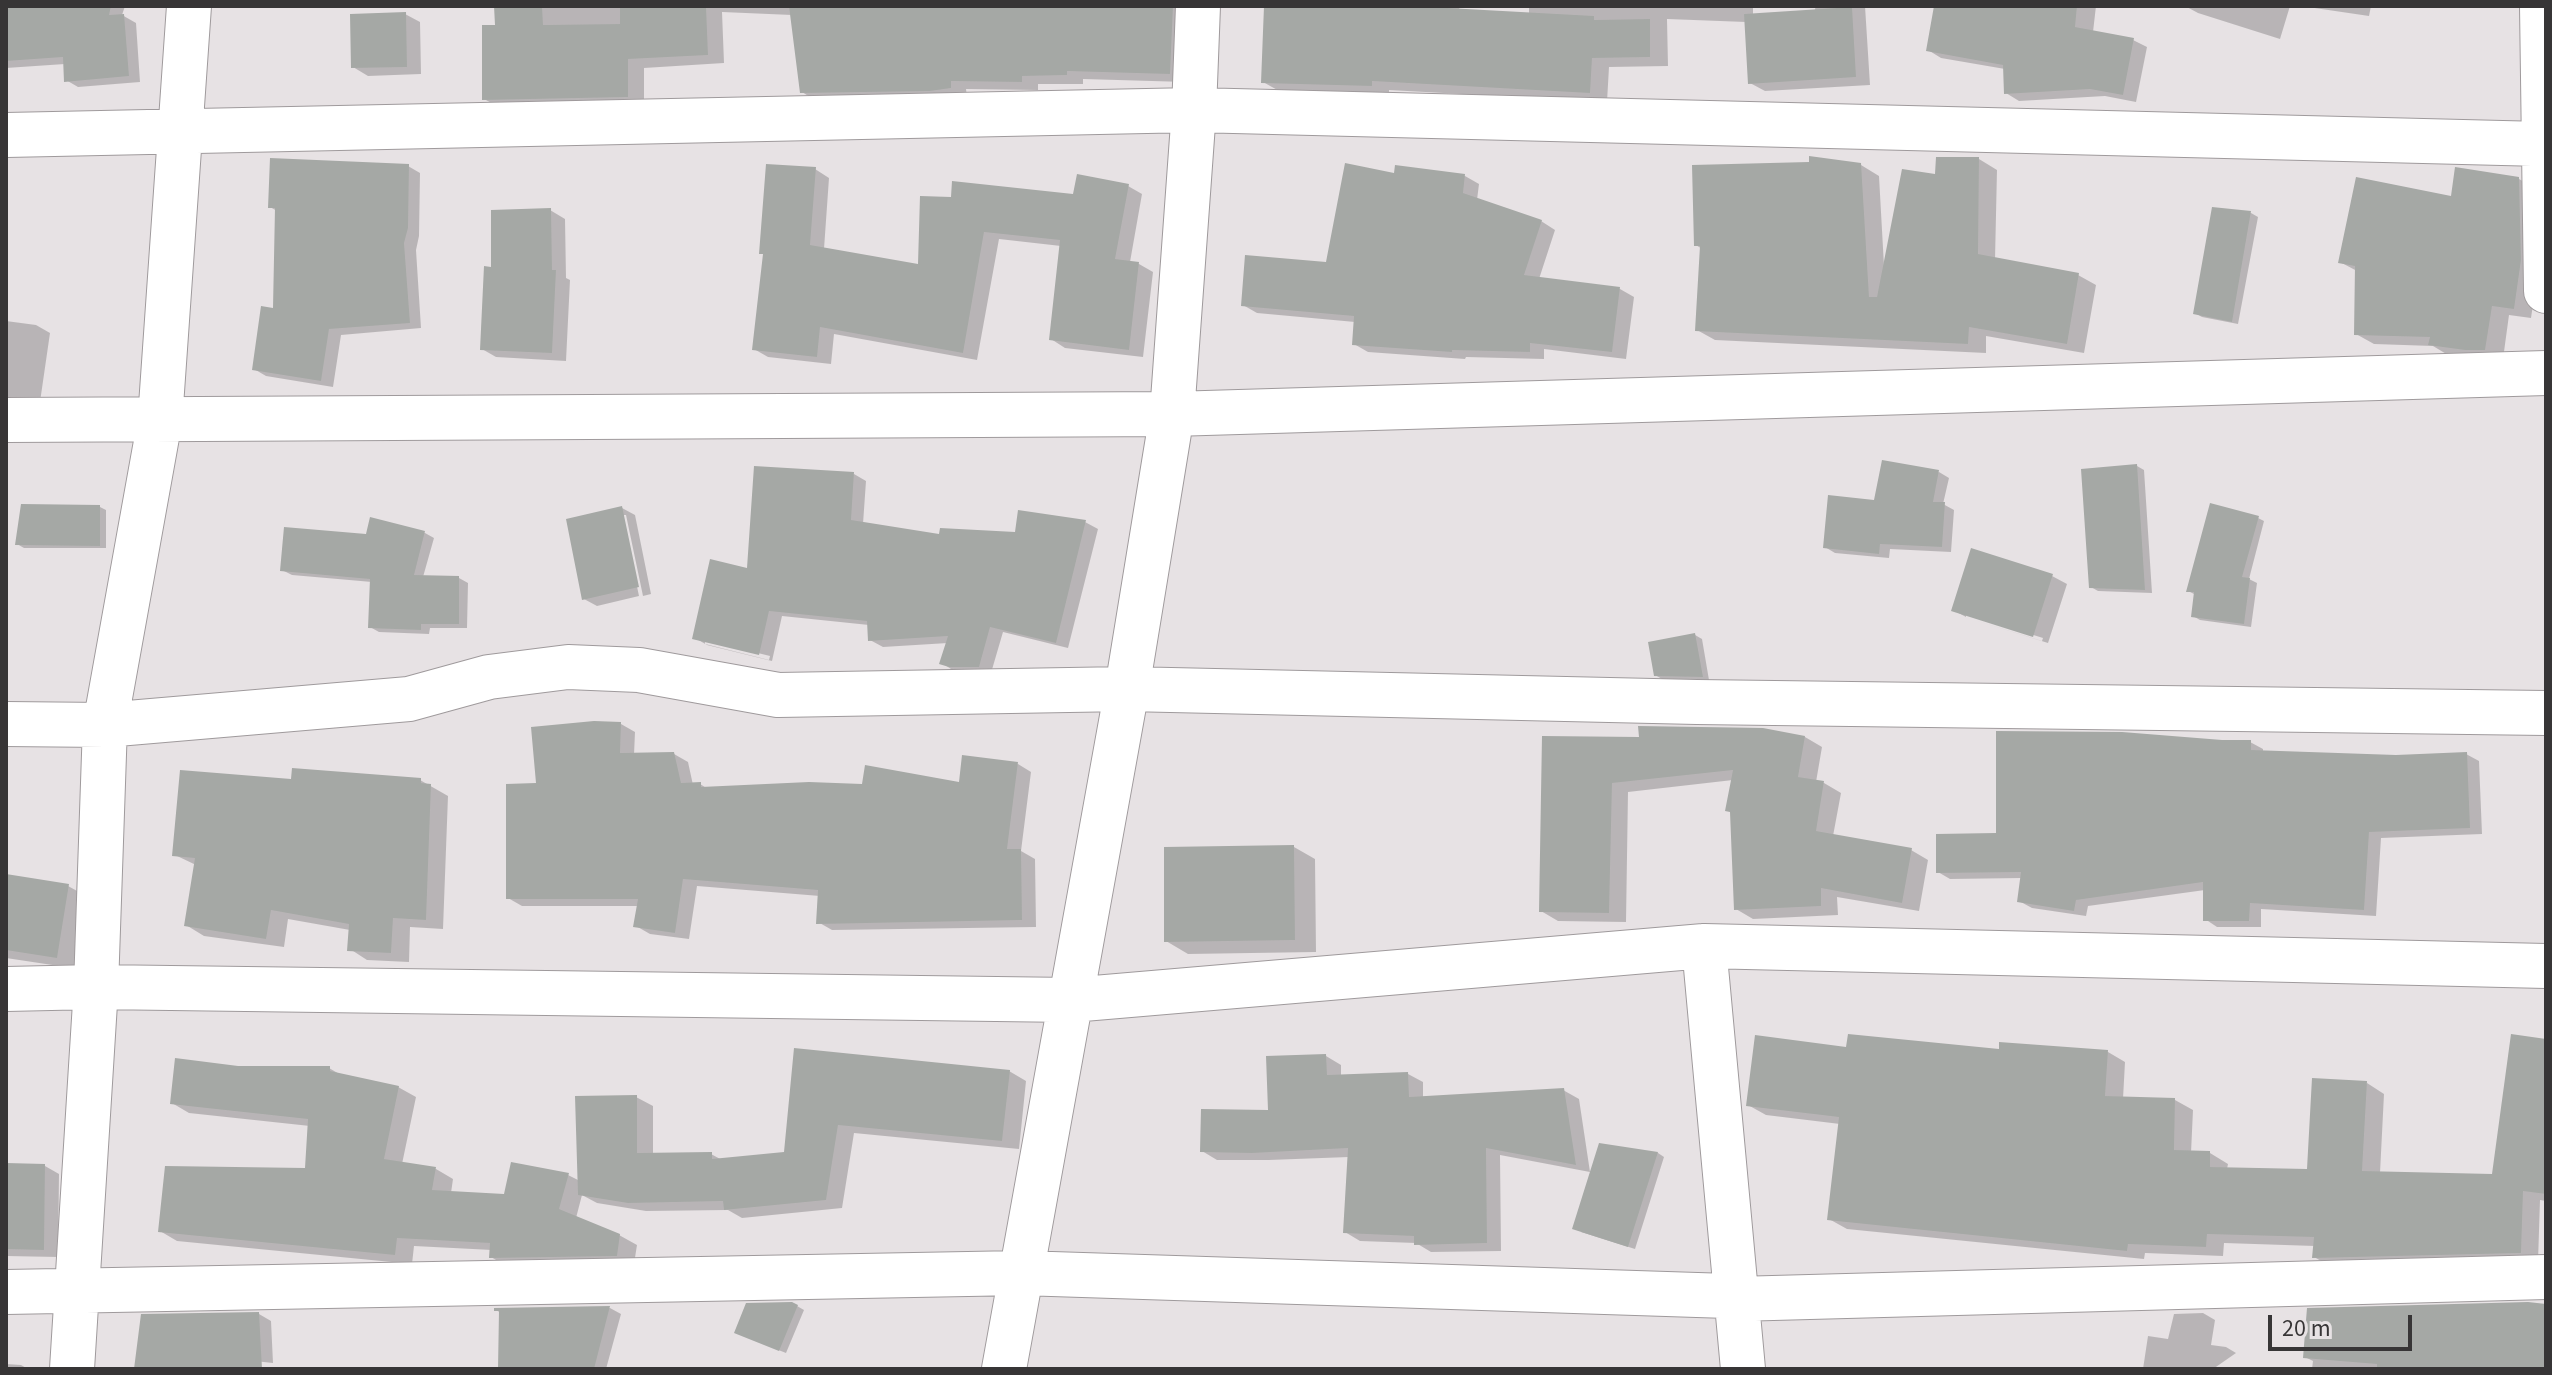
<!DOCTYPE html>
<style>
body{margin:0}
#map{position:relative;width:2552px;height:1375px;overflow:hidden;background:#e7e2e4;font-family:"Source Sans 3",sans-serif}
canvas{display:block}
.frame{position:absolute;inset:0;border:8px solid #373536;pointer-events:none}
.scale{position:absolute;left:2268px;top:1315px;width:144px;height:36px;box-sizing:border-box;border:4px solid #373536;border-top:0;padding-left:10px;font-size:24px;line-height:28px;white-space:nowrap;color:#373536;-webkit-text-stroke:6px #e7e2e4;paint-order:stroke}
</style>
<div id="map">
<canvas width="2552" height="1375"></canvas>
<div class="frame"></div>
<div class="scale">20 m</div>
</div>
<script>
const context = document.querySelector('canvas').getContext('2d');
context.lineJoin = 'round';
function paint(path, color) {
  context.fillStyle = color;
  context.fill(path, 'evenodd');
}
function strokePath(path, color, width, dash) {
  context.strokeStyle = color;
  context.lineWidth = width;
  context.lineCap = dash ? 'butt' : 'round';
  context.setLineDash(dash || []);
  context.stroke(path);
}
paint(new Path2D(`
 M6 6H125L122 15 136 23 140 82 78 87 66 80 65 64 6 68Z
 M496 6H1190L1186 82 1083 79V84H1038V90L966 89 967 97 818 102 802 92 792 15 722 12 724 63 644 68V105L501 108 484 99 498 27Z
 M1266 6H1460L1459 10 1529 14V6H1753V16L1814 12 1816 6H1865L1870 85 1765 91 1750 83 1746 22 1667 19 1668 66 1609 67 1607 102 1389 90V95L1281 92 1263 82Z
 M1936 6H2096L2093 32 2133 40 2147 47 2136 102 2105 96 2019 101 2006 93 2005 69 1941 58 1928 50Z
 M2185 6H2290L2280 39 2198 13Z
 M2301 6H2371L2369 16Z
 M405 14 420 22 421 74 368 76 353 67Z
 M1979 159 1997 170 1995 260 2078 275 2096 285 2084 353 1986 336V353L1715 340 1697 330 1702 249 1696 245 1861 165 1879 176 1884 266 1937 176Z
 M408 166 420 173 419 236 416 250 421 328 341 335 333 387 266 376 254 369 275 311 277 211 270 207Z
 M815 169 829 178 824 249 920 267 922 198 1075 196 1128 186 1142 194 1130 262 1139 264 1153 272 1143 357 1065 348 1051 339 1061 246 999 239 977 360 834 334 831 364 768 357 754 349Z
 M1396 175 1465 176 1479 184 1477 200 1541 221 1555 230 1539 279 1620 289 1634 297 1626 359 1544 349V359L1466 357 1465 359 1368 352 1354 344 1355 322 1257 313 1243 305 1328 264Z
 M2519 179 2537 189 2538 271 2531 318 2509 315 2503 359 2448 355 2433 346 2374 344 2356 334 2357 271 2340 262 2452 199Z
 M550 210 565 219 566 278 570 280 566 361 496 357 482 349 493 269Z
 M2214 210 2251 213 2258 217 2238 324 2202 317 2195 313Z
 M6 321 36 325 50 333 40 402 6 404Z
 M2137 466 2144 470 2152 593 2098 591 2091 587Z
 M1939 472 1949 478 1943 504 1954 510 1951 552 1890 549 1889 558 1835 553 1825 547 1876 502Z
 M854 474 866 481 863 524 941 537 1017 534 1085 522 1098 529 1068 648 1003 632 991 673 954 671 942 663 948 643 883 647 870 640 869 625 782 616 772 661 707 645 695 638 749 570ZM705 640 770 656 769 660 705 644Z
 M100 507 106 510V548H24L17 544Z
 M622 508 635 515 651 594 643 596 626 515H622L639 596 597 606 584 599Z
 M2258 518 2264 521 2249 579 2257 583 2251 627 2200 620 2193 616 2196 595 2188 591Z
 M372 519 425 533 434 538 423 577 459 578 468 583 467 628H430L429 634 379 632 370 627 372 582 292 575 282 570 367 536Z
 M1972 551 2052 576 2067 584 2048 643 1968 618 2042 641 2043 638 1966 614V617L1953 610Z
 M1695 635 1702 639 1709 680 1662 679 1655 675Z
 M621 724 635 732 634 755 674 754 688 762 693 785 700 784 708 789 960 784 1018 764 1031 772 1021 851 1035 859 1036 927 832 930 818 922 820 896 697 886 689 939 650 934 636 926 639 906H522L508 898 539 785Z
 M1805 737 1822 747 1816 782 1824 783 1841 793 1833 836 1911 850 1928 860 1919 911 1837 897 1838 915 1753 919 1736 909 1733 780 1628 792 1626 922 1558 921 1541 911 1544 738Z
 M2250 742 2263 749V752L2396 757 2466 754 2479 761 2482 834 2381 838 2376 916 2261 909V927H2217L2205 919V890L2088 906 2086 916 2032 908 2019 901 2022 878 1950 879 1938 872 1998 835Z
 M420 780 448 796 443 929 410 927 409 962 367 960 350 949V930L288 919 284 947 204 936 186 925 196 865 175 855 293 781Z
 M1294 847 1315 859 1316 952 1188 954 1166 941Z
 M6 876 68 886 90 898 79 969 6 958Z
 M2546 1041V1201L2540 1200 2538 1262 2332 1267 2314 1257 2315 1246 2224 1243 2223 1256 2145 1253 2144 1259 1847 1229 1829 1219 1840 1124 1766 1115 1748 1105 1848 1049 2108 1052 2125 1062 2123 1099 2175 1100 2193 1110 2191 1153H2210L2228 1164 2227 1169 2308 1171 2367 1083 2384 1094 2380 1173 2494 1176Z
 M795 1050 1009 1071 1026 1081 1019 1149 854 1133 842 1208 742 1218 728 1210 646 1211 597 1203 582 1195 576 1218 619 1235 637 1245 634 1264 508 1267 491 1257 492 1250 414 1246 412 1264 177 1241 160 1231 307 1170 310 1126 189 1113 172 1103 238 1068H329L341 1075 398 1087 416 1097 402 1164 436 1169 453 1179 451 1193 506 1196 568 1175 580 1181 636 1097 653 1106V1155L711 1154 722 1160 785 1154Z
 M1326 1056 1341 1065V1076L1408 1074 1423 1082V1098L1563 1090 1579 1099 1590 1172 1500 1155 1501 1251 1431 1252 1416 1243 1360 1241 1345 1232 1349 1157 1269 1160H1217L1202 1151 1270 1112Z
 M1600 1145 1658 1153 1664 1157 1635 1249 1581 1232Z
 M6 1165 45 1166 59 1174 58 1257 6 1256Z
 M797 1306 804 1310 786 1353 743 1336Z
 M2546 1306V1369H2312L2313 1361 2305 1357Z
 M610 1308 621 1314 606 1369H500L501 1313 496 1310Z
 M2203 1313 2215 1320 2211 1345 2226 1347 2236 1353 2213 1369H2143L2148 1336 2168 1339 2174 1314Z
 M259 1314 271 1321 273 1363 152 1350Z
 M6 1364 21 1365 28 1369H6Z
 M368 1368 370 1369H320Z`), '#0003');
paint(new Path2D(`
 M6 6H111L109 15 124 14 129 76 64 82 63 57 6 61Z
 M494 6H542L543 25 620 24V6H706L708 55 628 59V97L482 100V25H495Z
 M789 6H1173L1170 74 1067 71V75L1022 76V82L951 81V88L930 91 800 93Z
 M1264 6H1411L1594 16V20L1650 19V57L1592 58 1590 93 1372 81V86L1261 83Z
 M1934 6H2077L2075 27 2134 38 2123 95 2090 89 2004 94 2003 65 1926 51Z
 M1852 7 1856 77 1748 84 1744 14Z
 M406 12 407 67 351 68 350 14Z
 M1809 156 1861 163 1869 297H1877L1902 169 1935 174 1936 157H1979L1978 254 2079 273 2067 344 1969 327 1968 344 1695 331 1700 246H1694L1692 165 1809 162Z
 M270 158 409 164 408 228 404 243 410 323 329 329 321 381 252 370 261 306 273 308 275 208H268Z
 M1345 163 1394 173 1395 165 1465 174 1463 193 1542 220 1524 275 1620 287 1612 352 1530 343V352L1452 350V352L1352 345 1354 316 1241 306 1245 255 1326 262Z
 M766 164 816 167 810 245 918 264 920 196 951 197 952 181 1073 194 1077 174 1129 184 1115 259 1139 262 1129 350 1049 340 1060 240 984 232 963 353 820 327 817 357 752 350 763 254H759Z
 M2455 167 2519 177 2521 260 2514 309 2492 306 2485 350H2465L2428 345 2430 337 2354 335 2355 266 2338 263 2356 177 2451 196Z
 M2212 207 2251 211 2232 322 2193 314Z
 M551 208 552 270H556L552 353 480 350 484 266 491 267V210Z
 M1882 460 1939 470 1933 502H1945L1942 547 1880 544 1879 554 1823 548 1828 495 1874 500Z
 M2137 464 2145 590 2089 588 2081 469Z
 M754 466 854 472 851 520 939 534 940 528 1015 532 1018 510 1086 520 1056 643 990 627 979 667H949L939 664 948 636 868 641 867 621 769 611 759 655 692 639 710 559 747 568Z
 M2210 503 2259 516 2242 577 2250 578 2244 624 2191 617 2194 592H2186Z
 M21 504 100 505V546L15 545Z
 M622 506 639 587 582 600 566 519Z
 M370 517 425 531 414 575 459 576V624H421V630L368 628 370 579 280 571 284 527 366 534Z
 M1971 548 2053 574 2033 637 1951 611Z
 M1695 633 1703 677 1654 676 1648 642Z
 M594 721 621 722 620 753 674 752 681 783 701 782V787L809 782 862 784 865 765 959 782 962 755 1018 762 1007 849H1021L1022 920 816 924 818 890 683 879 675 933 633 927 638 899H506V784L536 783 531 727Z
 M1638 726 1763 728 1805 736 1798 777 1824 781 1816 831 1912 848 1902 903 1821 888V906L1734 910 1730 812 1725 811 1733 770 1612 783 1609 913 1539 912 1542 736 1639 737Z
 M1996 731 2122 732 2222 740H2251V750L2396 755 2467 752 2470 828 2369 832 2364 910 2250 903 2249 921H2203V882L2076 900 2074 911 2017 902 2021 872 1936 873V834L1996 833Z
 M292 768 421 778V783L431 784 426 920 393 918 391 953 347 951 349 924 271 910 266 939 184 926 195 858 172 856 180 770 291 779Z
 M1294 845 1295 940 1164 942V847Z
 M6 874 69 884 57 958 6 950Z
 M1848 1034 1999 1049V1042L2108 1050 2105 1096 2175 1098 2174 1150 2210 1151V1167L2307 1169 2312 1078 2367 1081 2362 1171 2492 1174 2511 1034 2546 1039V1194L2523 1191 2521 1253 2312 1258 2314 1237 2207 1234 2206 1247 2128 1244 2127 1251 1827 1220 1839 1117 1746 1106 1755 1035 1846 1047Z
 M794 1048 1010 1070 1002 1141 838 1125 826 1200 724 1210 723 1201 628 1203 578 1195 575 1096 637 1095V1153L712 1152V1159L784 1152Z
 M1326 1054 1327 1075 1408 1072 1409 1097 1564 1088 1576 1165 1486 1148 1487 1243 1414 1245V1236L1343 1233 1348 1148 1252 1153 1200 1152 1201 1109 1268 1110 1266 1056Z
 M175 1058 238 1066H330V1071L399 1086 384 1159 436 1167 432 1190 504 1194 511 1162 569 1173 559 1209 620 1234 617 1256 489 1258 490 1243 397 1238 395 1255 158 1232 165 1166 305 1168 308 1119 170 1104Z
 M1599 1143 1658 1152 1628 1247 1572 1229Z
 M6 1163 45 1164 44 1250 6 1249Z
 M792 1302 798 1305 779 1351 734 1333 746 1303Z
 M2528 1302 2546 1304V1369H2377V1364L2303 1358 2307 1308Z
 M610 1306 594 1369H498L499 1311H494V1308Z
 M259 1312 262 1369H134L141 1314Z`), '#a5a8a5');
const street = new Path2D(`
 M2542 6 2546 291
 M6 135 1194 110 2542 144
 M6 420 1172 414 2546 373
 M6 724 105 725 409 699 489 677 568 667 639 670 778 695 1127 689 1697 702 2546 713
 M1704 946 1743 1369
 M6 989 96 987 1071 1000 1704 946 2546 966
 M6 1292 1021 1273 1728 1296 1736 1299 2546 1277
 M72 1369 96 987 105 725 160 420 189 6
 M1004 1369 1127 689 1172 414 1194 110 1198 6`);
strokePath(street, '#9f9a9c', 46);
strokePath(street, '#fff', 44);
</script>
